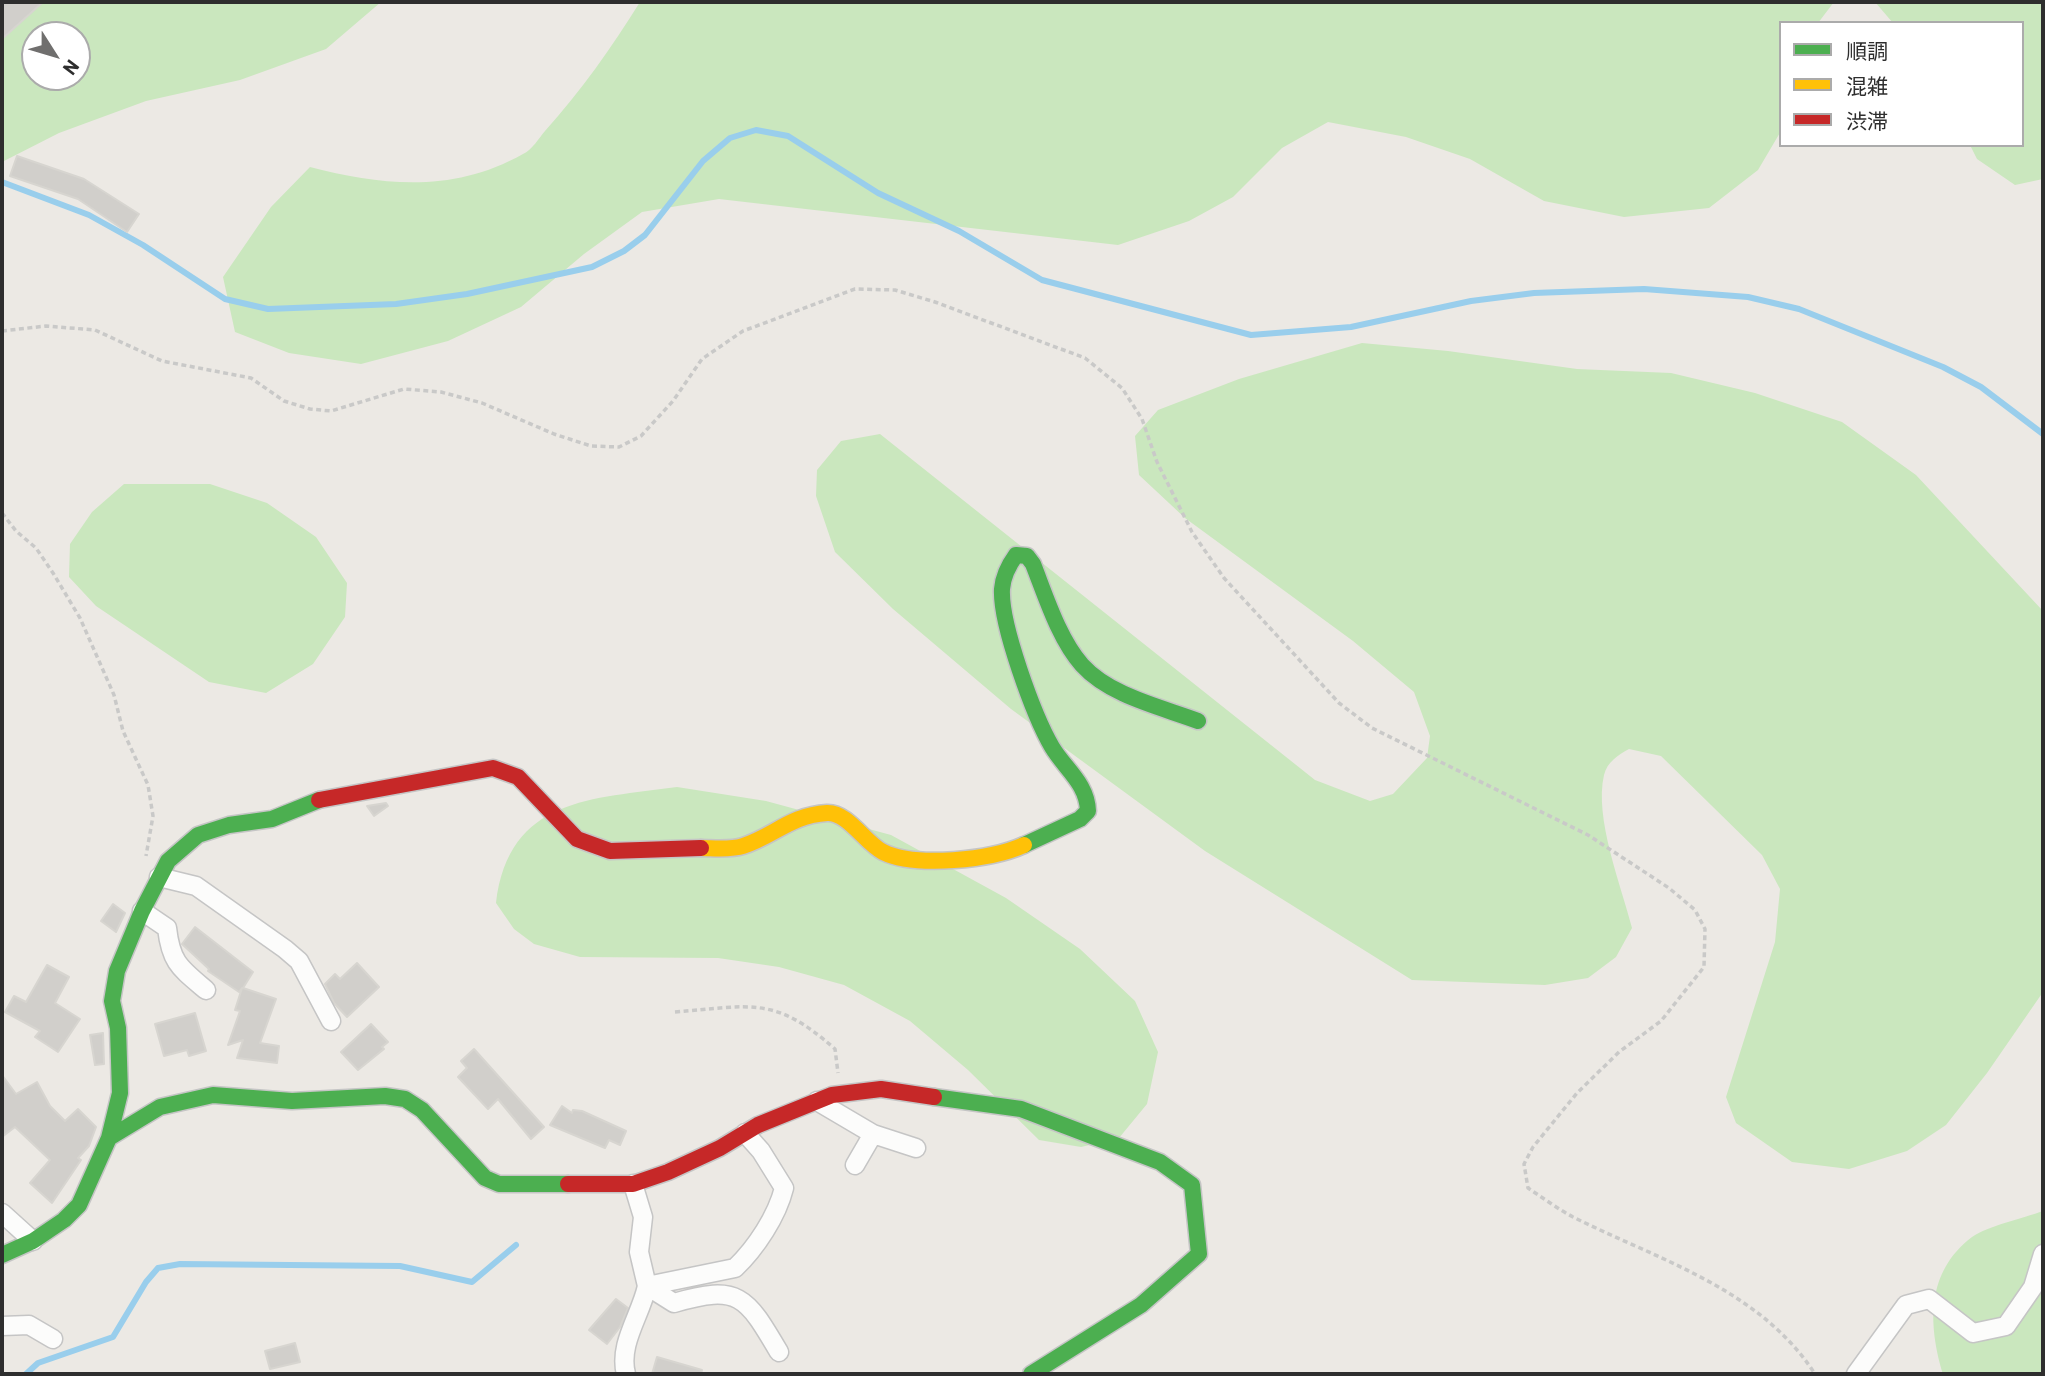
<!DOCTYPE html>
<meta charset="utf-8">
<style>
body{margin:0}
#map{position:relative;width:2045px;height:1376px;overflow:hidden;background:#ece9e4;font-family:Barlow,"Noto Sans JP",sans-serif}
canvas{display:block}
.frame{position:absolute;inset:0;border:4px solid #2e2e2e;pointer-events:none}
.legend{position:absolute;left:1779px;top:21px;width:245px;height:126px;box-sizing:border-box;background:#fff;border:2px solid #ababab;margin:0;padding:9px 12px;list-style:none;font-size:21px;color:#2e2e2e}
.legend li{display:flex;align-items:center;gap:14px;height:35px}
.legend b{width:35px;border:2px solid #ababab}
.north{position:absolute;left:21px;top:21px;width:70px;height:70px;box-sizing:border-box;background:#fff;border:2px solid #ababab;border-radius:50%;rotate:127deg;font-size:19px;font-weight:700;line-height:28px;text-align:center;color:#2e2e2e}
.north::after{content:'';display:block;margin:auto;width:24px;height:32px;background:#706f6e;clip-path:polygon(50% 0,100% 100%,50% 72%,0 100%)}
</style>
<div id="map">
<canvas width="2045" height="1376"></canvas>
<div class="frame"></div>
<ul class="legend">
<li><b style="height:9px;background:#4caf50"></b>順調</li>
<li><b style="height:9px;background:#ffc107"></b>混雑</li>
<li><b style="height:9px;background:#c62828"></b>渋滞</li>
</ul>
<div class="north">N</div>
</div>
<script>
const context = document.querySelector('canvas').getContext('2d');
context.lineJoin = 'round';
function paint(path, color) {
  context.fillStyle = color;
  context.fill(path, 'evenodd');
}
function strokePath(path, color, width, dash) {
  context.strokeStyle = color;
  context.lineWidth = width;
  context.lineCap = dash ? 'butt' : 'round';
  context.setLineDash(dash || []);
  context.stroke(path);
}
paint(new Path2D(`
 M13 2H381L326 49 240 80 146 101 59 133 2 162V8ZM35 35H77V77H35Z
 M640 2H1834L1818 23H1781V131L1758 170 1709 208 1624 217 1544 201 1470 159 1406 137 1328 122 1282 148 1233 197 1189 221 1118 245 719 199 642 212 584 254 521 307 448 341 361 364 289 353 235 332 223 277 271 207 310 167C383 186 454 193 523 154 532 150 539 138 545 131 581 91 612 47 640 2Z
 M1875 2H2043V179L2015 185 1977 159 1970 145H2022V23H1893Z
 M1362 343 1448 351 1577 369 1671 373 1755 393 1842 422 1916 475 2043 611V992L1987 1073 1946 1125 1907 1151 1849 1169 1792 1162 1736 1123 1726 1097 1775 942 1780 889 1762 855 1661 756 1629 749C1618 755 1607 762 1604 775 1594 818 1621 885 1632 928L1616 957 1588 978 1545 985 1412 980 1205 851 1011 709 893 609 835 552 816 496 817 470 841 441 880 434 1315 780 1370 801 1393 794 1427 758 1430 736 1414 692 1353 641 1185 518 1139 475 1135 436 1158 410 1239 379Z
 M124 484H210L267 503 316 537 347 583 345 617 313 664 266 693 209 682 96 606 69 577 70 544 92 512Z
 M677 787 766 801 891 835 1006 898 1080 949 1135 1001 1158 1052 1147 1104 1119 1138 1081 1147 1039 1140 968 1070 910 1021 844 985 779 967 718 958 580 957 534 944 514 929 496 903C509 797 592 799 677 787Z
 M2043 1211V1374H1943C1928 1324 1926 1272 1972 1237 1988 1226 2024 1218 2043 1211Z`), '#cae7be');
strokePath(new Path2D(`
 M2 182 89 215 143 245 225 299 268 309 396 304 467 294 592 267 624 251 645 235 703 161 730 138 756 130 788 136 878 193 959 231 1042 280 1251 335 1351 327 1471 301 1534 293 1644 289 1748 297 1799 309 1943 367 1981 387 2043 434
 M26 1374 38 1363 113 1337 146 1282 158 1268 180 1264 400 1266 472 1282 516 1245`), '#99ceec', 6);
const building = new Path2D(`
 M2 2H43L2 39Z
 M17 156 84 179 139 214 127 232 78 199 10 176Z
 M386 803 388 806 374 816 367 806Z
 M113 904 125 913 116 932 101 921Z
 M195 927 253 972 243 988 276 999 260 1043 279 1046 277 1063 237 1058 243 1040 228 1045 240 1011 235 1010 242 988 239 992 208 971 209 969 182 944Z
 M357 963 379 987 347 1017 334 1003 325 984 335 974 340 979Z
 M47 965 69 977 55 1003 80 1019 58 1052 35 1037 40 1031 5 1012 14 996 26 1002Z
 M195 1013 206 1051 189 1056 187 1050 164 1056 155 1024Z
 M371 1024 388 1042 382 1047 384 1049 358 1070 341 1052Z
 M103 1033 104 1064 95 1065 90 1035Z
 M474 1049 544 1127 531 1139 498 1099 488 1109 458 1077 467 1068 461 1061Z
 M2 1075 16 1094 37 1082 50 1106 65 1121 78 1109 96 1127 89 1146 78 1158 81 1160 52 1203 30 1183 50 1160 15 1127 2 1137Z
 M562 1106 572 1113 573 1110 582 1111 626 1131 620 1145 609 1140 605 1148 550 1125Z
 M616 1299 628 1308 620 1327 607 1344 589 1330Z
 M295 1343 300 1362 270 1369 265 1351Z
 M657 1357 702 1370 701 1374H652Z`);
paint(building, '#d1cfcb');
strokePath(building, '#d7d5d0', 2);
const street = new Path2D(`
 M159 877 196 886 285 949 299 961 331 1021
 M142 911 167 928C171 963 180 968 206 990
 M817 1101 873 1134 916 1148
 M855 1165 873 1134
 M633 1184 643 1217 639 1252 647 1286 674 1303C739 1284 746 1296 779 1352
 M2 1213 33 1241
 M2 1326 29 1325 53 1339
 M626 1374C618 1344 641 1315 647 1286L735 1268C756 1248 777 1216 784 1188L761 1151 745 1133
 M1856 1374 1906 1305 1929 1299 1973 1333 2006 1326 2033 1287 2043 1254`);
const fast = new Path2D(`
 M1024 845 1080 819 1088 811C1087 783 1065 769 1052 747 1034 716 1000 624 1002 589 1003 576 1008 566 1016 555L1027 556 1033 564C1046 597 1059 639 1082 665 1110 696 1161 707 1198 721
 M934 1097 1021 1109 1160 1162 1192 1185 1199 1254 1141 1305 1031 1374
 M109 1138 120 1093 118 1028 112 1001 117 971 142 911 168 861 198 835 229 825 272 819 319 800
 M2 1255 33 1241 64 1220 79 1205 109 1138 160 1107 213 1095 292 1101 385 1096 405 1099 422 1110 485 1178 499 1184H568`);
const slow = new Path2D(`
 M701 848C713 848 731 850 743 846 774 836 791 815 827 813 848 812 865 843 883 852 916 868 991 860 1024 845`);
const jam = new Path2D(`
 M319 800 493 768 518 777 577 839 610 851 701 848
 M568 1184H633L668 1172 720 1148 758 1125 832 1095 881 1089 934 1097`);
strokePath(street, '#c5c5c5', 21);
strokePath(fast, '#c5c5c5', 19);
strokePath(slow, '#c5c5c5', 19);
strokePath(jam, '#c5c5c5', 19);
strokePath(new Path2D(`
 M2 331 46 326 95 330 162 361 251 378 284 401 310 409 331 411 404 389 441 392 482 403 554 434 591 446 619 447 641 436 673 401 702 359 743 331 855 289 895 290 935 302 1085 358 1122 388 1142 419 1157 462 1192 532 1224 578 1339 703 1372 728 1588 835 1669 888 1695 910 1705 929 1704 967 1661 1021 1619 1052 1577 1093 1533 1147 1524 1164 1528 1188C1543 1198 1558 1209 1573 1217 1659 1260 1760 1289 1815 1374
 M2 513 16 531 36 548 53 573 80 618 114 695 123 731 148 785 153 816 146 856
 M675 1012C751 1006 774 995 835 1049L838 1073`), '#c9c9c8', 3.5, [5, 3.5]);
strokePath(street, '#fcfcfb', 18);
strokePath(fast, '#4caf50', 16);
strokePath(slow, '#ffc107', 16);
strokePath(jam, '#c62828', 16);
</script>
